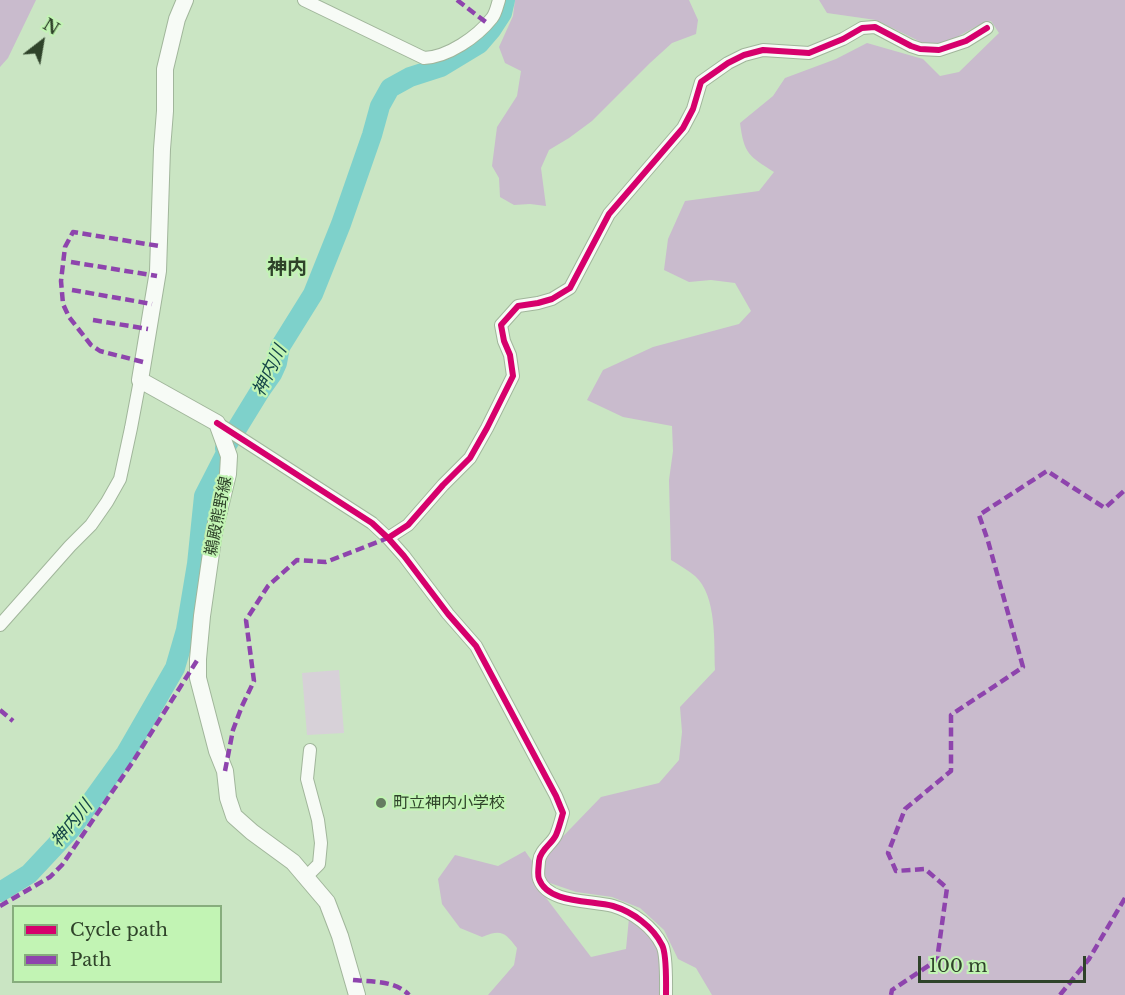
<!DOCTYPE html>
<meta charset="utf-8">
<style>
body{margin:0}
#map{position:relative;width:1125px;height:995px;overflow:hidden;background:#cae5c3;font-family:"Libre Baskerville",serif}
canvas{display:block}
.legend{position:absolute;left:12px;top:905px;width:210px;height:78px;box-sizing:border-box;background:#c2f4b4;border:2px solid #87ad7d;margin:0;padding:8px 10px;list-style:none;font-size:18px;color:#2f432a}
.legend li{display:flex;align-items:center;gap:12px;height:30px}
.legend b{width:30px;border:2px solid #87ad7d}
.north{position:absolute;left:12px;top:12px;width:60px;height:60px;-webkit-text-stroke:4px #c2f4b4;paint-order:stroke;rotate:31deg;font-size:16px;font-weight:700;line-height:24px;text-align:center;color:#2f432a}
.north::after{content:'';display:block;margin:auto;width:21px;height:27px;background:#2f432a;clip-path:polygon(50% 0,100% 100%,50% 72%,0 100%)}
.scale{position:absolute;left:918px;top:956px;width:168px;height:27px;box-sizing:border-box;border:3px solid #2f432a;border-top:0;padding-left:8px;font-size:18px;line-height:21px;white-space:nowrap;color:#2f432a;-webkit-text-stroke:4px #c2f4b4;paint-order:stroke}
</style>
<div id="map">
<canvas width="1125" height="995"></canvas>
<ul class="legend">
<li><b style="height:8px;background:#d6006c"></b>Cycle path</li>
<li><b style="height:8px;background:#8e44ad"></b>Path</li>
</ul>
<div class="north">N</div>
<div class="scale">100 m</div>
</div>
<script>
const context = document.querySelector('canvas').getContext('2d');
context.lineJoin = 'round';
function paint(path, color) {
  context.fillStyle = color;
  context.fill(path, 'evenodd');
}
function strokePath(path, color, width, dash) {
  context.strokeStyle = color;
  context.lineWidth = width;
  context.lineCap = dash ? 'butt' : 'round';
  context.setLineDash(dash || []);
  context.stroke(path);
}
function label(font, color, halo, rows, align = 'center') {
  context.font = font + ' "Libre Baskerville","Noto Sans JP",serif';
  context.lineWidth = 4.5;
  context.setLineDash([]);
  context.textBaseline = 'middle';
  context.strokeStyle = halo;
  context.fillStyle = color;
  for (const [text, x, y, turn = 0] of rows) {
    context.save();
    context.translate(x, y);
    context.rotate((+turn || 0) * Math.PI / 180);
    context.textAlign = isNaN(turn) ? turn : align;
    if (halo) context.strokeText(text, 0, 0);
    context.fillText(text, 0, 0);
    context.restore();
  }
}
paint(new Path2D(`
 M339 670 344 733 307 735 302 673Z`), '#d7d1d8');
paint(new Path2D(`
 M0 0H36L8 58 0 67Z
 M515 0H689L698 20 696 34 672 43 650 63 592 121 569 138 549 150 541 168 546 206 530 204 514 205 500 197 499 178 492 166 497 127 517 96 521 71 505 63 499 47 513 16Z
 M819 0H1125V995H712L696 968 678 959 664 930 640 908 612 897 576 892 547 882 544 872V856L601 797 659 783 679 760 682 732 680 707 715 670C714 643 717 595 695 576 688 570 679 565 671 560L669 480 673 451 672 426 623 417 587 400 603 370 653 347 739 324 751 311 735 283 711 280 689 282 664 270 668 239 685 201 759 191 774 172C749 156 744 154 740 123L773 96 785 78 836 59 867 43 923 59 940 76 959 72 999 33 991 21 977 26 948 42 927 45 876 20 827 13Z
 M525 851 532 861 534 882 591 957 626 949 629 918 653 936 658 950 662 995H488L514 965 517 948C505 932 501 929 482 937L460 928 442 904 438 879 455 855 498 866Z`), '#c9bbcd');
strokePath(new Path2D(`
 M0 892 29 874 72 828 126 753 175 668 186 630 197 564 204 496 226 453 225 448 260 391 272 374 277 363 280 347 313 294 341 224 372 135 380 106 390 88 410 77 441 67 479 44 491 30 502 13 505 0`), '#7ed1cb', 20);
const minor = new Path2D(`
 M304 0 424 58C448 57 477 37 492 18 496 13 497 6 499 0
 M217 423 372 523 388 538 404 556 448 614 476 646 556 796 563 813C561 820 559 828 556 835 552 844 540 850 539 861 539 865 537 874 539 879 548 904 592 900 613 906 633 912 653 927 662 945 667 954 666 984 666 995
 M388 538 408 525 443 485 470 458 487 428 513 376 510 355 504 341 501 325 518 306 538 303 552 299 570 288 609 214 683 128 693 109 701 82 728 63 744 55 763 50 809 53 843 39 862 28 875 27 911 46 920 49 939 50 966 41 987 28
 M0 625 70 546 91 525 107 502 120 479 131 428 140 380
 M306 877 319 864 321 843 318 820 307 779 310 750`);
const major = new Path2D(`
 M185 0 177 19 165 69V111L162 149 158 271 140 380 217 423 229 456 228 474 214 532 202 616 198 659V678L217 751 225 771 228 798 234 816 252 832 293 862 327 902 340 936 357 995`);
strokePath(minor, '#a1b69b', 14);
strokePath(major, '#a1b69b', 18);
strokePath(minor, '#f7fbf6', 12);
strokePath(major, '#f7fbf6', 16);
strokePath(new Path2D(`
 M457 0 487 23
 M71 262 157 276
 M72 290 152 304
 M93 320 148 329
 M143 362 100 351 91 345 69 317 63 304 61 281 65 247 73 232 159 246
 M0 710 13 721
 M225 771 233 730 242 706 254 681 246 620 268 586 297 560 326 562 388 538
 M0 906 50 877 62 865 132 763 198 659
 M353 980C371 982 395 980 409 995
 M891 995 892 990 937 960 947 888 925 869 896 871 888 853 905 809 951 771V715L1023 667 988 541 979 515 1047 471 1105 508 1125 490
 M1060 995 1089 959 1125 898`), '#8e44ad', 4.5, [9, 4.5]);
strokePath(new Path2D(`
 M217 423 372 523 388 538 404 556 448 614 476 646 556 796 563 813C561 820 559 828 556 835 552 844 540 850 539 861 539 865 537 874 539 879 548 904 592 900 613 906 633 912 653 927 662 945 667 954 666 984 666 995
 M388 538 408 525 443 485 470 458 487 428 513 376 510 355 504 341 501 325 518 306 538 303 552 299 570 288 609 214 683 128 693 109 701 82 728 63 744 55 763 50 809 53 843 39 862 28 875 27 911 46 920 49 939 50 966 41 987 28`), '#d6006c', 6);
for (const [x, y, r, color] of [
 [381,803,6,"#657c60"]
]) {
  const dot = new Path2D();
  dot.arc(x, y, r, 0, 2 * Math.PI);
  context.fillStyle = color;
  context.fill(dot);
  strokePath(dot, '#c2f4b4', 2);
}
label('16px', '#2f432a', '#c2f4b4', [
 ["鵜殿熊野線",219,516,-79]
]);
label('16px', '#2f432a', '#c2f4b4', [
 ["町立神内小学校",393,803]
], 'left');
label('italic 18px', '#154648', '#c2f4b4', [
 ["神内川",270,371,-64],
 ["神内川",72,824,-51]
]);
label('bold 20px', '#2f432a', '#c2f4b4', [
 ["神内",287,268]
]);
</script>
